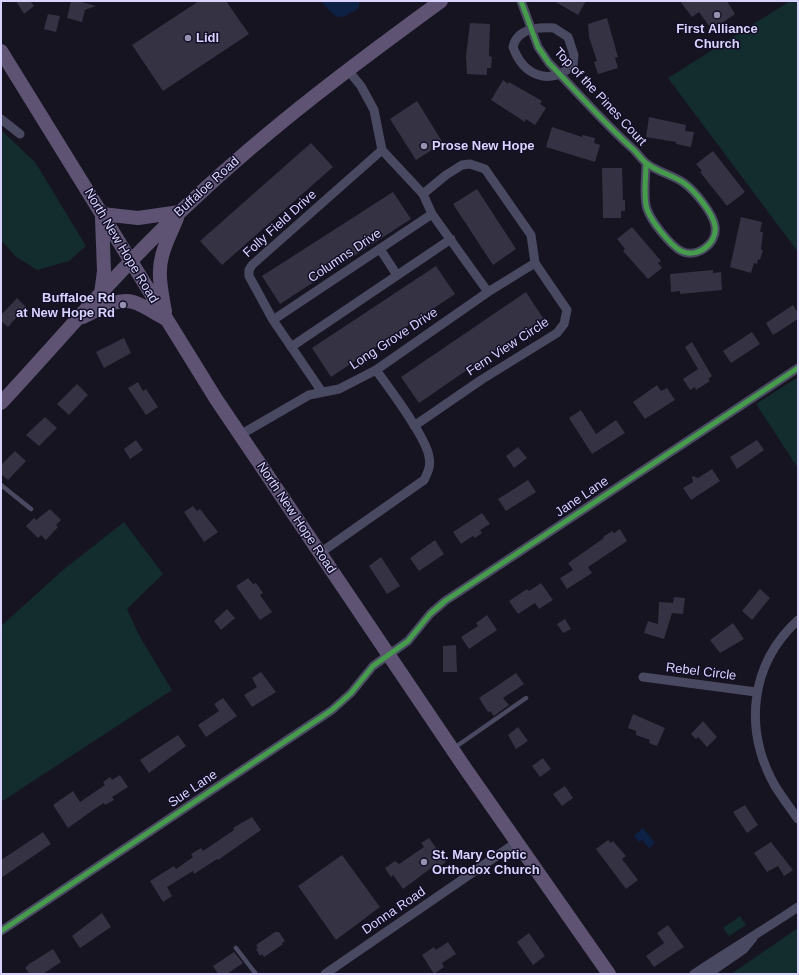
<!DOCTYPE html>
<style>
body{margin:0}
#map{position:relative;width:799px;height:975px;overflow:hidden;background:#161421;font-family:Helvetica,sans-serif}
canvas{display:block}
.frame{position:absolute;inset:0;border:2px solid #d9d4ff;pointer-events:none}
</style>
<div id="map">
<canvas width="799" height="975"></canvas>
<div class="frame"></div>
</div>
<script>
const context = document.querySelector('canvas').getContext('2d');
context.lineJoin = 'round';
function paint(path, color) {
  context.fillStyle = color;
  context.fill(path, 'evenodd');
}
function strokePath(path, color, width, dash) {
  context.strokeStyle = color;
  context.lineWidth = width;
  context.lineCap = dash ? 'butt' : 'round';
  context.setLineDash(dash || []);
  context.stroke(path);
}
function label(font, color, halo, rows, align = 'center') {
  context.font = font + ' Helvetica,sans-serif';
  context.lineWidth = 3;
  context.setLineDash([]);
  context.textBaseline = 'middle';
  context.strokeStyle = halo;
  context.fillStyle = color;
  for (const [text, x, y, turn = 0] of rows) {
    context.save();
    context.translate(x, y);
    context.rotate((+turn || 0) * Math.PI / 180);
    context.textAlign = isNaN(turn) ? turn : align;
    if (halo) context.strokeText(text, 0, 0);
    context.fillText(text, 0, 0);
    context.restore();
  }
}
paint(new Path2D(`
 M790 1H798V252L668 78Z
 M1 130 35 162 86 246 69 261 37 270 15 256 1 240Z
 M798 377V468L756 404Z
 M124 522 163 574 127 609 140 637 172 690 1 802V626L63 570Z
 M740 916 746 925 729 936 723 928Z
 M798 928V974H731Z`), '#132c2d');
paint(new Path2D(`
 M321 1H359V8C337 22 338 20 321 1Z
 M643 828 655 843 649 848 642 840 639 842 634 836Z`), '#0d2144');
paint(new Path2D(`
 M16 1H30L34 6 24 14Z
 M71 1H78L96 6 85 10 82 22 67 18Z
 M199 1H226L249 34 163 91 132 45Z
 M554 1H586L578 15Z
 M680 1H727L735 14 712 30 699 12 692 17Z
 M48 14 60 16 56 32 44 29Z
 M607 18 618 57 615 58 618 68 598 74 594 62 597 61 589 37 588 24Z
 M470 23 490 24 489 56 492 57 491 68H487V75L467 74 466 56Z
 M503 80 508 84 509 82 542 101 540 104 546 108 535 125 526 119 525 122 491 100Z
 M417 101 443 143 416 160 390 119Z
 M649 117 686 125 685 131 694 132 691 147 676 144V142L646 137Z
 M552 127 582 137 583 135 595 138 594 143 600 145 595 162 546 147Z
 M311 143 333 167 222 265 200 241Z
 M713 151 745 192 727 206 700 172 702 171 696 164Z
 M602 168H622L623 200H625V211H621V218H603Z
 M477 189 516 249 493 265 453 204Z
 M393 192 411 219 280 304 262 276Z
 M741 217 762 222 760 232H763L761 250H763L760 260 758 259 757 264 754 263 751 273 730 267Z
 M632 227 661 261 658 263 662 268 648 279 623 251 625 249 617 239Z
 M436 266 455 294 331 377 312 348Z
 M713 270V273L721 272 722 290 680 294V291L671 292 670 274Z
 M526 292 543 318 419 403 401 377Z
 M17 298 26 307 8 327 1 321V315Z
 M793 305 798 313V319L773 335 766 323Z
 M752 332 760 344 731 363 723 351Z
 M124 338 131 353 104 368 96 352Z
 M692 342 712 376 708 379 710 381 696 390 695 387 690 390 683 379 698 369 685 347Z
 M138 382 143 391 146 389 158 407 146 415 128 388Z
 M77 384 88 395 69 415 57 404Z
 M657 385 661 391 667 388 675 400 645 419 633 402Z
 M581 410 596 434 616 420 625 433 592 454 569 418Z
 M45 417 57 428 39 446 26 435Z
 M136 440 143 450 130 459 124 449Z
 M757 440 764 450 737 469 730 457Z
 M518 447 527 458 514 468 506 456Z
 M15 451 26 461 8 480 1 474V465Z
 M712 469 720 481 691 500 683 488 693 482 692 476 698 478Z
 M528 480 536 492 506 511 498 499Z
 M193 506 197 511 200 509 218 532 204 542 184 512Z
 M50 509 61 520 56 525 58 527 46 540 41 535 38 538 26 526 34 518 36 520Z
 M482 513 490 524 480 530 482 533 475 538 473 536 461 544 453 532Z
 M620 529 627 541 588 567 592 573 567 589 560 578 573 570 568 563 604 538 603 537 612 531 614 533Z
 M435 540 444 554 419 571 410 558Z
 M381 557 400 586 387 594 369 566Z
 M248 578 253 584 256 583 263 593 260 595 272 612 260 620 236 586Z
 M541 583 553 600 539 609 535 603 518 614 509 601 527 589 529 591Z
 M760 589 770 598 752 620 742 611Z
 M674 597 685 598 683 614 672 613 664 639 644 633 648 621 658 624 659 602 673 603Z
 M227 609 235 618 221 630 214 621Z
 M487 615 497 630 469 649 461 637 478 626 476 623Z
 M565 619 571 629 563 633 557 624Z
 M733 623 744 639 720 653 710 640Z
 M456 645 457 672H443V646Z
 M261 672 276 692 252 707 244 695 257 687 252 678Z
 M516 673 524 684 503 698 509 705 494 716 490 711 488 712 479 698Z
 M223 698 237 716 206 737 198 725 219 711 214 704Z
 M633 714 665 728 657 746 649 743 650 740 636 735V731L628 728Z
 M703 721 717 737 707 747 698 737 696 739 691 734Z
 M518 727 528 741 516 749 508 735Z
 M178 735 186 746 149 773 140 760Z
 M543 758 551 769 540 777 532 766Z
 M120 775 128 787 112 797 114 800 105 805 104 803 96 808 68 828 53 805 73 791 80 802 105 785 103 782 110 777 112 780Z
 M565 786 573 798 562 806 553 794Z
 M745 805 758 825 747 833 733 812Z
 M252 817 261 830 218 860 217 859 194 874 193 871 167 887 172 896 163 902 150 881 174 866 176 869 193 857 191 854 201 848 203 851 234 830 233 828Z
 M43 832 51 844 1 878V860Z
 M429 838 446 862 436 869 434 866 403 889 393 875 391 877 385 868 395 861 399 864 424 847 421 843Z
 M608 840 611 843 613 841 626 856 622 859 638 880 626 889 596 849Z
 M771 842 793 870 784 876 778 866 767 872 754 853Z
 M342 855 380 907 336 940 298 886Z
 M102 913 111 927 80 948 72 936Z
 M668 925 684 947 654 967 646 956 664 943 657 933Z
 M275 932H279L285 941 282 943 283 944 264 957 262 954 260 956 256 949 258 948 256 945Z
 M529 933 545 956 533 965 517 942Z
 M448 942 456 954 442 963 444 967 434 974 422 955 434 947 436 950Z
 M53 949 61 962 43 974H30L25 968 29 964Z
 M234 952 243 963 227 974H218L213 966Z`), '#343243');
strokePath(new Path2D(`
 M1 485 31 509
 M454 748 526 698
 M236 948 256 974`), '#4a4962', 4.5);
strokePath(new Path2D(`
 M521 1 538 47 549 63C577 92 604 123 634 150 638 154 642 160 646 163 657 172 673 175 684 183 695 191 713 213 715 226 718 243 697 259 681 251 670 245 651 221 647 209 643 198 646 176 646 163
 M554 28 568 37 574 55 573 65C549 87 523 75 513 47 517 28 538 27 554 28Z
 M347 69 361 86 374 110 382 150 423 194 432 214 488 292
 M1 119 20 134
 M380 249 397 275
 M273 320 432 214
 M291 347 451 239
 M322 392 273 320 249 276V270L252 265 382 150
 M414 426 481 380 557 333 564 324 567 310 535 263 531 235 485 169 470 164 462 165 446 175 423 194
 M240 435 309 395 339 389 376 370 488 292 535 263
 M320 553 424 480C428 472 431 466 429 457 427 438 389 388 376 370
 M798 620C750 664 743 729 775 786 782 797 790 808 798 819
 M643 677 756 692
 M1 931 332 710 351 693 373 666 408 641 430 614 445 601 798 368
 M325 974 517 842
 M694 974C728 951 764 930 798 907
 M708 974 744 949 753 938`), '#4a4962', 9);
strokePath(new Path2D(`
 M1 51 216 399 465 768 609 974
 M102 214 138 218 180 212
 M101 294 104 271 102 218
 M165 312C162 294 157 274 162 256 165 243 172 231 177 218
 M83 317C96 311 117 297 133 302 144 305 156 314 166 319
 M1 403C65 334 126 261 196 197 273 125 356 63 441 1`), '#5e5373', 14);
strokePath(new Path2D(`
 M521 1 538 47 549 63C577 92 604 123 634 150 638 154 642 160 646 163 657 172 673 175 684 183 695 191 713 213 715 226 718 243 697 259 681 251 670 245 651 221 647 209 643 198 646 176 646 163
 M1 931 332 710 351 693 373 666 408 641 430 614 445 601 798 368`), '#469c4c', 5);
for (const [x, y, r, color] of [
 [717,15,4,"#9591b1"],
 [188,38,4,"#9591b1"],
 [424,146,4,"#9591b1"],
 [123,305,4,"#9591b1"],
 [424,862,4,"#9591b1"]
]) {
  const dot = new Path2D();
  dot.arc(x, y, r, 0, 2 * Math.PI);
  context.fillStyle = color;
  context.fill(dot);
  strokePath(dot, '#130f26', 1.5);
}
label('bold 13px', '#d9d4ff', '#130f26', [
 ["First Alliance",717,29,"center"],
 ["Church",717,44,"center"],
 ["Lidl",196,38],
 ["Prose New Hope",432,146],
 ["Buffaloe Rd",115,298,"right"],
 ["at New Hope Rd",115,313,"right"],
 ["St. Mary Coptic",432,855],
 ["Orthodox Church",432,870]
], 'left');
label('13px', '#d9d4ff', '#130f26', [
 ["Top of the Pines Court",600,97,47],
 ["Buffaloe Road",207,187,-42],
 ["Folly Field Drive",280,224,-42],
 ["North New Hope Road",121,246,59],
 ["Columns Drive",345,256,-34],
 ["Long Grove Drive",394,339,-33],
 ["Fern View Circle",508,347,-33],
 ["Jane Lane",582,497,-34],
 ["North New Hope Road",296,518,56],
 ["Rebel Circle",701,672,7],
 ["Sue Lane",193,789,-34],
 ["Donna Road",394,911,-34]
]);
</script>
